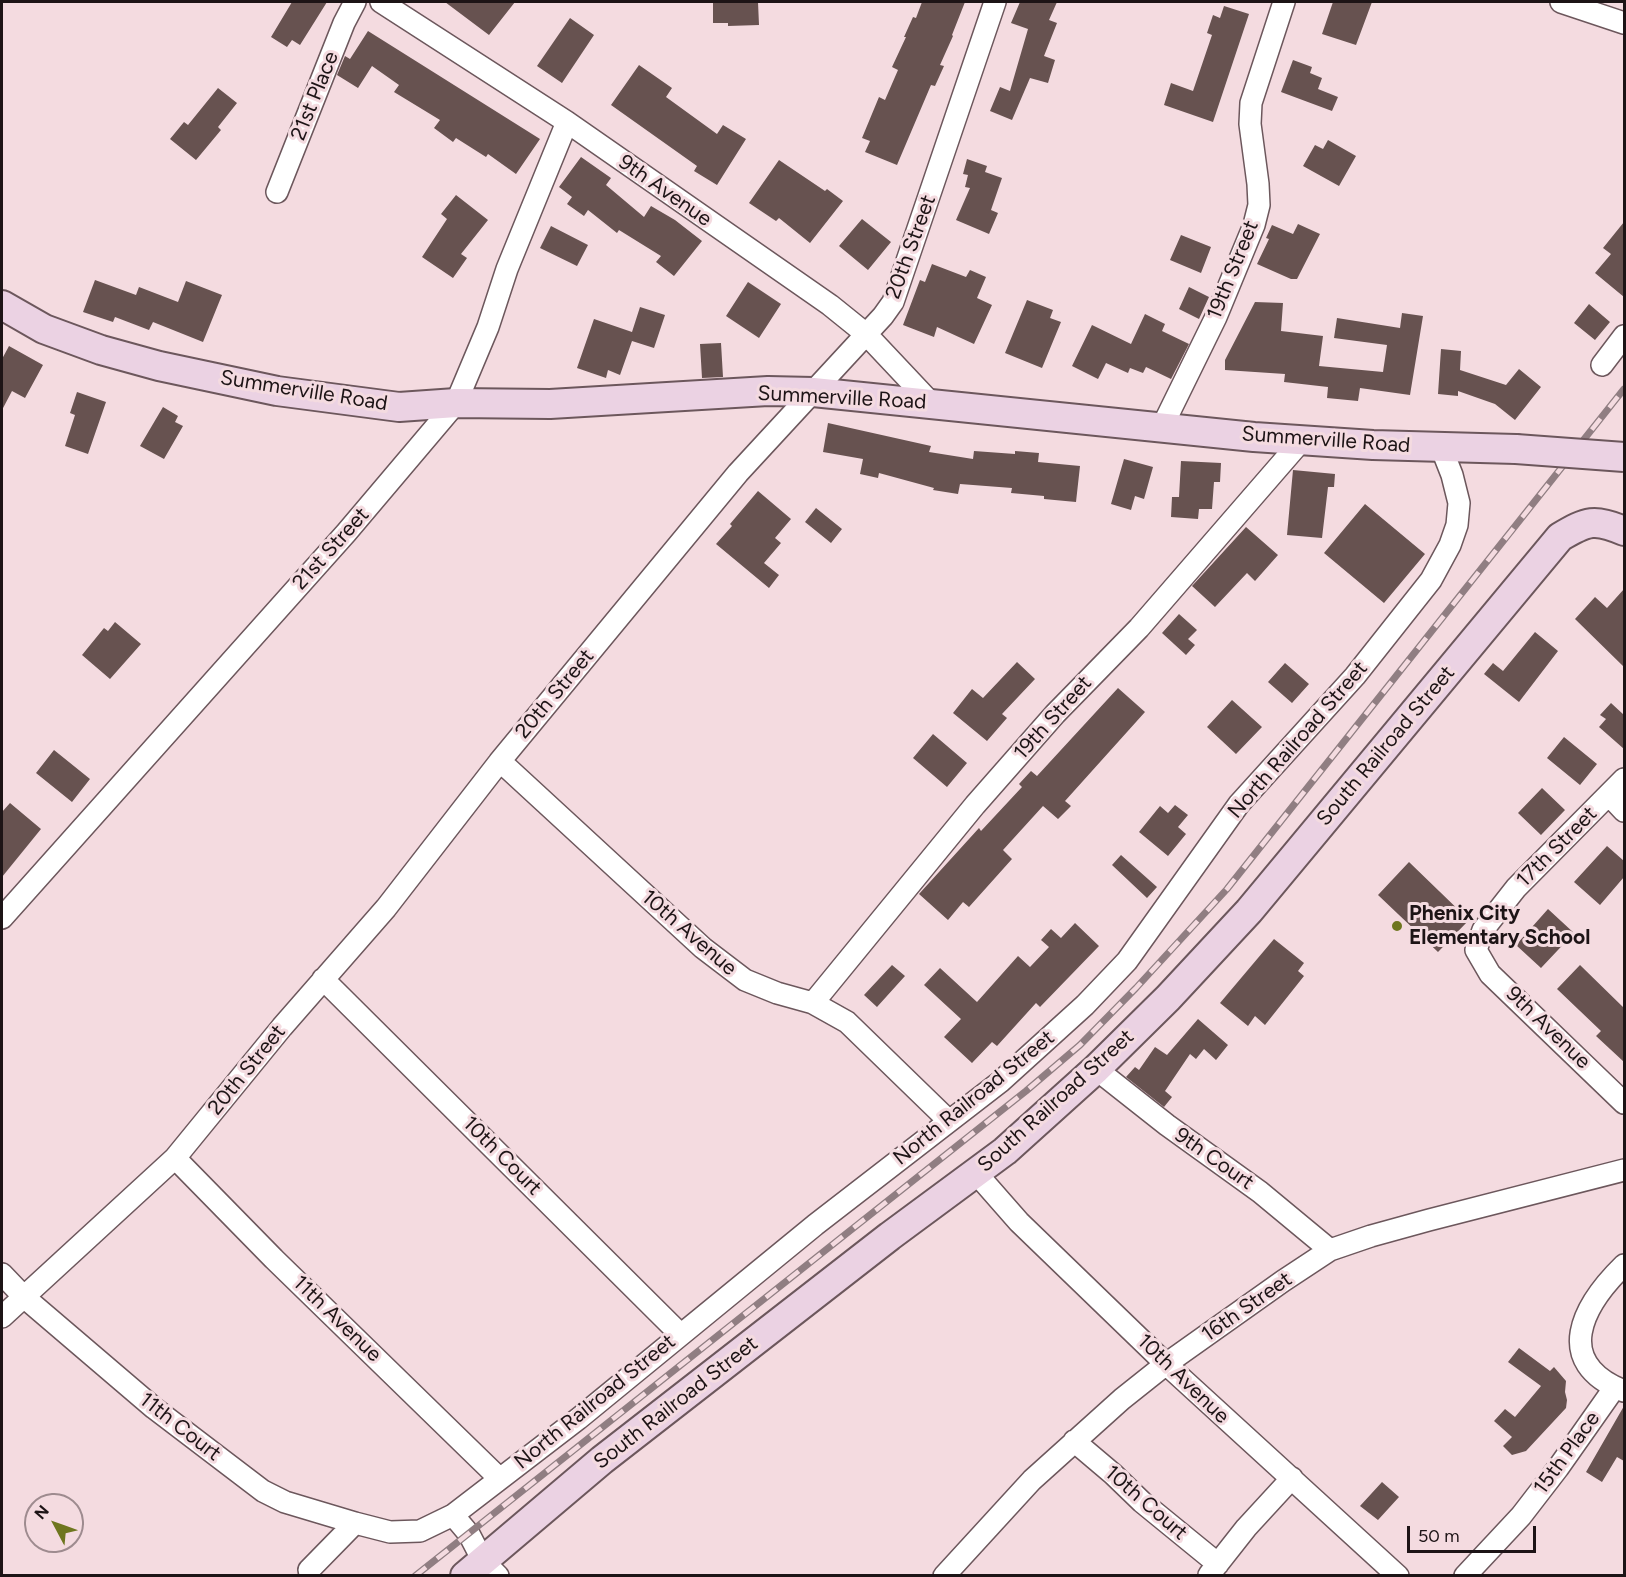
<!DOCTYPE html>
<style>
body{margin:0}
#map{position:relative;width:1626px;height:1577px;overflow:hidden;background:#f4dbe0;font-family:Figtree,sans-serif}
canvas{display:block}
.frame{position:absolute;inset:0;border:3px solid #1d1416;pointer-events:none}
.north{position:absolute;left:24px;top:1493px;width:60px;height:60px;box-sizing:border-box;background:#f4dbe0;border:2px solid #9e8b8f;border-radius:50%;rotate:311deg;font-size:16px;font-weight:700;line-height:24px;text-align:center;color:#1d1416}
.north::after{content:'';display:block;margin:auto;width:21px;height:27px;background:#6e761f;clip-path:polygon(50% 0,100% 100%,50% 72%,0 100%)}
.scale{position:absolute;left:1407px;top:1526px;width:129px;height:27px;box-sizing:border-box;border:3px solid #1d1416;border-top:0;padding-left:8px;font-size:18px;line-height:21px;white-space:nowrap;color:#1d1416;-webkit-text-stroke:4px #f4dbe0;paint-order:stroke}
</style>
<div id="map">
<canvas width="1626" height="1577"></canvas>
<div class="frame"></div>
<div class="north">N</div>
<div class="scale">50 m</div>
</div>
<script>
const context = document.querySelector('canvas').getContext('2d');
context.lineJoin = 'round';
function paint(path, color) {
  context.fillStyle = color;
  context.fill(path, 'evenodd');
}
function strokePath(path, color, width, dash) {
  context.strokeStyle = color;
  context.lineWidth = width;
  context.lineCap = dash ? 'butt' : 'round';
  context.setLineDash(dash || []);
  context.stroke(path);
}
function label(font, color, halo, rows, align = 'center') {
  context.font = font + ' Figtree,sans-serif';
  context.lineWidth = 6;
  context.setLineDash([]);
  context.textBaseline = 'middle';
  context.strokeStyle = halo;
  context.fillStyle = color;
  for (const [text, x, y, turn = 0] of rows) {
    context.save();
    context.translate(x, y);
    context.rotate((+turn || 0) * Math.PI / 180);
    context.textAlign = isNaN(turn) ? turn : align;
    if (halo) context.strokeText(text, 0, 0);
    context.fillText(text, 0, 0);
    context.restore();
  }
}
paint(new Path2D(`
 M292 2H327L300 45 292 40 287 47 271 37Z
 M445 2H515L489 35Z
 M713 2H758L759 25 728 26V23H713Z
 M922 2H965L952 35 953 36 940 65 944 66 935 86 931 85 897 165 865 152 870 141 862 138 879 97 885 100 898 70 892 67 906 37H904L913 17 916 18Z
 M1020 2H1057L1049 20 1057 23 1044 56 1055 60 1048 83 1030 78 1012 120 990 111 1000 87 1010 91 1028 29 1011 23Z
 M1333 2H1372L1356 45 1322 34Z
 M1224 6 1249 14 1213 122 1164 105 1171 83 1193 91 1212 35 1207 33 1213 15 1220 18Z
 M570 18 594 35 562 83 537 66Z
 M368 31 540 139 516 174 488 154 486 157 456 138 453 142 434 128 440 120 394 92 399 85 372 66 358 88 337 75 345 56 350 59Z
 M1293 60 1312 67 1310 73 1322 78 1318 89 1338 97 1332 111 1281 92Z
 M639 65 672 88 666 97 717 134 723 125 746 139 717 185 694 171 697 166 611 105Z
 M218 88 237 103 218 127 221 130 196 160 170 139 184 122 188 125Z
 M1328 140 1356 156 1339 186 1303 166 1315 145 1323 149Z
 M581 157 611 178 606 185 644 217 651 206 675 220 702 241 674 276 656 262 661 256 619 230 617 233 588 210 584 216 567 204 572 197 559 187Z
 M967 159 987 166 985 172 1002 178 991 210 998 213 989 234 956 220 970 188 965 187 968 175 963 174Z
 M779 160 825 191 827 189 843 201 810 243 779 218 776 221 749 203Z
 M456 195 488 220 461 254 467 258 453 278 422 257 447 219 441 214Z
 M862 219 891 242 868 270 839 246Z
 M1624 222V297L1595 273 1611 254 1603 248Z
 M1298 224 1320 234 1297 279H1291L1257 264 1269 239 1266 238 1272 225 1293 234Z
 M551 226 588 245 577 266 540 248Z
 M1181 235 1211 247 1201 273 1170 260Z
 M932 264 966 277 970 270 986 277 977 298 992 305 974 344 937 327 934 337 903 325 920 280 925 282Z
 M95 280 136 295 139 287 178 302 186 281 222 295 203 342 153 322 149 330 115 317 113 322 83 312Z
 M748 282 781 304 759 338 726 316Z
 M1189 287 1209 297 1199 319 1179 309Z
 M1027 300 1053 310 1050 318 1061 322 1042 368 1005 353Z
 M1255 302 1283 303 1281 331 1323 336 1319 366 1383 372 1387 345 1334 338 1337 318 1400 328 1402 313 1423 316 1410 395 1360 388 1358 401 1327 398 1328 387 1284 382 1285 374 1225 370V360Z
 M1589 304 1610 322 1595 340 1574 323Z
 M640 307 665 315 654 348 632 341 620 375 608 370 606 378 577 368 594 319 632 332Z
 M1145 314 1165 324 1162 331 1189 344 1171 379 1146 367 1143 373 1130 368 1128 373 1106 363 1098 379 1072 366 1092 325 1131 344Z
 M721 343 723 377 702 378 700 344Z
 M9 346 43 365 25 398 12 391 2 410V359Z
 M1441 349 1461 351 1460 370 1506 385 1519 369 1541 387 1515 420 1495 404 1458 391V396L1438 394Z
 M77 392 106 402 88 454 65 446 75 415 70 413Z
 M163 407 178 416 175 422 183 426 164 459 140 446Z
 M828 423 931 446 929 452 973 459 974 451 1015 454V451L1039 453 1038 462 1080 466 1076 502 1044 499V496L1011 493 1012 488 960 484 958 494 933 490 934 488 879 473 878 478 860 474 863 459 823 452Z
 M1124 459 1153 467 1144 499 1135 496 1131 510 1111 504Z
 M1181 461 1221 463 1220 482H1214L1212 509H1199L1198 519 1171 517 1172 497H1179Z
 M1293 470 1335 474 1334 487H1328L1322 538 1287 535Z
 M758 491 791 519 775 538 781 543 764 563 779 575 769 588 716 544 732 526 730 524Z
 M1365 504 1425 554 1384 603 1324 553Z
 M816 508 842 529 831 543 805 522Z
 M1246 527 1278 555 1255 581 1247 573 1215 607 1192 586Z
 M1624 589V667L1575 619 1595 597 1607 608Z
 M1179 614 1197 630 1188 639 1195 645 1186 655 1162 633Z
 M115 622 141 644 110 679 82 655 104 628 108 631Z
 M1535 632 1558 651 1519 702 1484 674 1493 663 1503 671Z
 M1017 662 1035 679 1002 714 1007 718 987 741 953 713 972 689 983 698Z
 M1285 663 1309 684 1292 703 1268 682Z
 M1118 688 1145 712 1065 801 1071 806 1058 819 1043 806 1003 850 1012 859 969 907 963 902 948 920 919 894 979 828 981 831 1022 787 1019 784 1031 771 1037 776Z
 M1232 700 1262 727 1236 754 1207 727Z
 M1611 703 1624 715V749L1599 727 1606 719 1600 715Z
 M933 734 967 763 947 787 913 758Z
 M1564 737 1597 764 1580 785 1547 758Z
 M54 750 90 779 72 802 36 773Z
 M1542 788 1565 810 1541 835 1518 813Z
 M10 803 41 829 2 877V812Z
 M1175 805 1188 815 1178 827 1186 834 1168 856 1139 832 1160 806 1168 813Z
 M1607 846 1624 861V877L1600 905 1574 882Z
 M1121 855 1157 887 1147 898 1112 865Z
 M1409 862 1469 920 1438 952 1378 895Z
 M1548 909 1574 933 1541 968 1516 945Z
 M1075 923 1099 946 1040 1007 1036 1003 997 1046 992 1042 972 1063 944 1037 961 1019 924 985 940 968 977 1002 1018 956 1030 967 1049 947 1041 940 1051 929 1061 938Z
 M1274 939 1304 963 1298 971 1304 976 1265 1025 1255 1016 1248 1026 1220 1003Z
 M892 965 905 976 877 1007 864 995Z
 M1580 965 1624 1008V1062L1596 1036 1601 1031 1557 989Z
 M1198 1019 1228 1045 1216 1060 1204 1049 1196 1059 1190 1054 1165 1091 1172 1097 1164 1107 1126 1077 1135 1067 1139 1070 1155 1047 1167 1055Z
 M1519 1348 1550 1371 1554 1367 1566 1381 1565 1392 1567 1400 1566 1408 1526 1451 1512 1455 1503 1446 1512 1437 1494 1421 1505 1409 1515 1417 1541 1386 1508 1362Z
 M1624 1406V1461L1617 1457 1602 1482 1586 1472Z
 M1382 1482 1399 1497 1378 1520 1360 1506Z`), '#675250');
const street = new Path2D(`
 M381 2 567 122 830 305 866 334 931 403
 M1561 2 1624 23
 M277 192 344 23 355 2
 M1602 365 1624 336
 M1162 427 1216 317 1254 225 1259 205 1258 184 1250 124 1251 103 1284 2
 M500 761 703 948 745 980 777 993 813 1003 847 1022 949 1121
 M1624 779 1516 888 1483 930 1476 950 1490 974 1624 1103
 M1609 795 1624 811
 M2 918 346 533 456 403 488 327 507 269 567 122
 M323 979 680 1334
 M813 1003 975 805 1055 714 1139 628 1302 440
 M1096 1069 1167 1125 1260 1192 1330 1250
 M175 1158 274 1259 500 1479
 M976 1173 1019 1222 1166 1364 1398 1576
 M1624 1265C1583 1305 1551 1362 1624 1391
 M2 1274 24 1297 154 1408 263 1491 285 1502 355 1523
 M2 1317 175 1158 282 1027 386 908 500 761 738 473 883 316 893 302 995 2
 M1074 1441 1113 1474 1142 1502 1218 1564
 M453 1515 469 1534 483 1561 498 1576
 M309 1570 355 1523 390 1532 420 1531 453 1515 578 1419 815 1225 1000 1082 1085 1005 1127 961 1239 804 1355 676 1431 580 1450 545 1457 525 1459 503 1452 475 1441 447
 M1209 1575 1246 1528 1292 1478
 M944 1576 1032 1480 1122 1399 1166 1364 1283 1281 1330 1250 1371 1236 1429 1220 1624 1170
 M1465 1576 1521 1516 1558 1468 1615 1387`);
const secondary = new Path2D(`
 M2 305 44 329 101 350 159 366 277 391 399 407 456 403 550 404 768 391 813 392 1254 437 1373 445 1516 449
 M465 1576 602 1460 890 1236 1005 1151 1096 1069 1168 998 1249 911 1560 537C1587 521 1595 518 1624 531`);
strokePath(street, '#6c575c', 24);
strokePath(secondary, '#6c575c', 32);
strokePath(street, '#fff', 21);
strokePath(secondary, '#ebd2e3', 28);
const rail = new Path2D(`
 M415 1576 1026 1091 1080 1045 1136 988 1227 889 1624 389`);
strokePath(rail, '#907e82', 7);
strokePath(rail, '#f4dbe0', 4.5, [14]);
const secondaryBridge = new Path2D(`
 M1516 449 1624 457`);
strokePath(secondaryBridge, '#6c575c', 32, []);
strokePath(secondaryBridge, '#ebd2e3', 28);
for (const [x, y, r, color] of [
 [1397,926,6,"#6e761f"]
]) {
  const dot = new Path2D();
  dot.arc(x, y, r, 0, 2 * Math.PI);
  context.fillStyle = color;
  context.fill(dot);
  strokePath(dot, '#f4dbe0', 2);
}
label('21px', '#1d1416', '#f4dbe0', [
 ["21st Place",315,96,-68],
 ["9th Avenue",665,191,35],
 ["20th Street",911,247,-70],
 ["19th Street",1233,270,-68],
 ["Summerville Road",304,391,9],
 ["Summerville Road",842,398,3],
 ["Summerville Road",1326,440,4],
 ["21st Street",331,549,-48],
 ["20th Street",555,694,-50],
 ["19th Street",1053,718,-48],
 ["North Railroad Street",1298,740,-49],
 ["South Railroad Street",1386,746,-50],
 ["17th Street",1557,847,-45],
 ["10th Avenue",689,933,41],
 ["9th Avenue",1548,1028,44],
 ["20th Street",247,1070,-51],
 ["North Railroad Street",974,1098,-39],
 ["South Railroad Street",1056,1101,-42],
 ["10th Court",502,1156,45],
 ["9th Court",1214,1159,35],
 ["16th Street",1247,1307,-35],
 ["11th Avenue",337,1319,44],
 ["10th Avenue",1183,1379,44],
 ["North Railroad Street",595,1402,-39],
 ["South Railroad Street",676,1403,-38],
 ["11th Court",180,1427,38],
 ["15th Place",1567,1453,-54],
 ["10th Court",1146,1503,41]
]);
label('bold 21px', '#1d1416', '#f4dbe0', [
 ["Phenix City",1409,914],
 ["Elementary School",1409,938]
], 'left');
</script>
